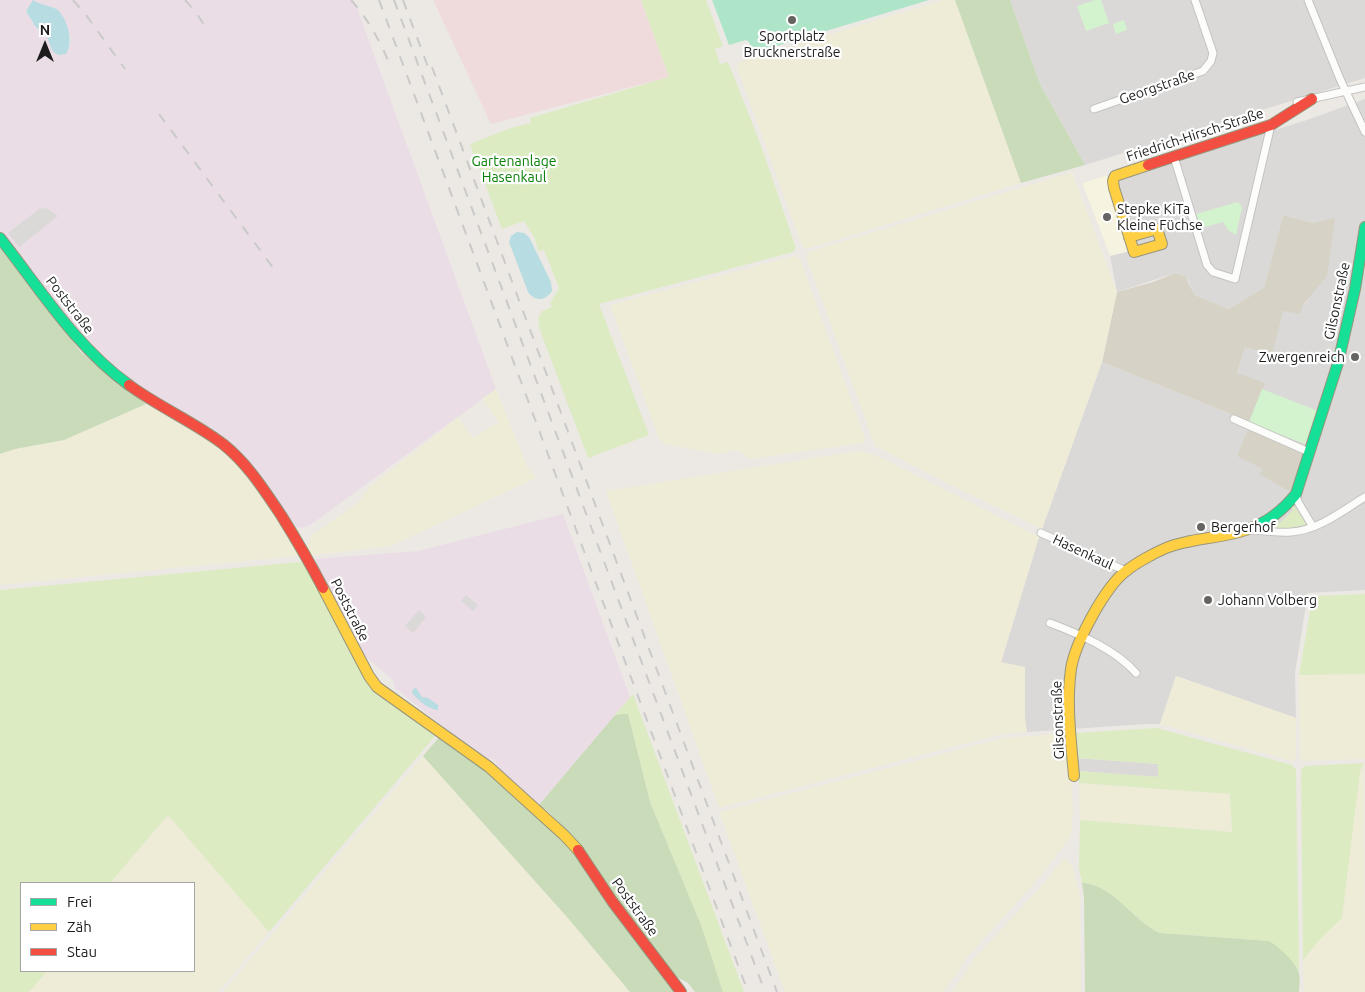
<!DOCTYPE html>
<meta charset="utf-8">
<style>
body{margin:0}
#map{position:relative;width:1365px;height:992px;overflow:hidden;background:#ece9e5;font-family:Ubuntu,sans-serif}
canvas{display:block}
.legend{position:absolute;left:20px;top:882px;width:175px;height:90px;box-sizing:border-box;background:#fff;border:1px solid #a5a5a5;margin:0;padding:6px 9px;list-style:none;font-size:15px;color:#1d1d1d}
.legend li{display:flex;align-items:center;gap:10px;height:25px}
.legend b{width:25px;border:1px solid #a5a5a5}
.north{position:absolute;left:20px;top:20px;width:50px;height:50px;-webkit-text-stroke:4px #fff;paint-order:stroke;rotate:0deg;font-size:14px;font-weight:700;line-height:20px;text-align:center;color:#1d1d1d}
.north::after{content:'';display:block;margin:auto;width:18px;height:22px;background:#1d1d1d;clip-path:polygon(50% 0,100% 100%,50% 72%,0 100%)}
</style>
<div id="map">
<canvas width="1365" height="992"></canvas>
<ul class="legend">
<li><b style="height:6px;background:#16e098"></b>Frei</li>
<li><b style="height:6px;background:#ffcf43"></b>Zäh</li>
<li><b style="height:6px;background:#f24e42"></b>Stau</li>
</ul>
<div class="north">N</div>
</div>
<script>
const context = document.querySelector('canvas').getContext('2d');
context.lineJoin = 'round';
function paint(path, color) {
  context.fillStyle = color;
  context.fill(path, 'evenodd');
}
function strokePath(path, color, width, dash) {
  context.strokeStyle = color;
  context.lineWidth = width;
  context.lineCap = dash ? 'butt' : 'round';
  context.setLineDash(dash || []);
  context.stroke(path);
}
function label(font, color, halo, rows, align = 'center') {
  context.font = font + ' Ubuntu,sans-serif';
  context.lineWidth = 4.5;
  context.setLineDash([]);
  context.textBaseline = 'middle';
  context.strokeStyle = halo;
  context.fillStyle = color;
  for (const [text, x, y, turn = 0] of rows) {
    context.save();
    context.translate(x, y);
    context.rotate((+turn || 0) * Math.PI / 180);
    context.textAlign = isNaN(turn) ? turn : align;
    if (halo) context.strokeText(text, 0, 0);
    context.fillText(text, 0, 0);
    context.restore();
  }
}
paint(new Path2D(`
 M1010 0H1365V78L1085 165 1040 84Z
 M1365 99V590L1308 593 1295 673 1296 718 1176 676 1160 724H1146L1027 732 1025 718 1001 662 1039 537 1102 362 1250 422 1237 373 1245 347 1283 311 1303 305 1308 300 1313 223 1283 215 1264 289 1229 309 1195 295 1186 276 1175 273 1117 292 1110 256 1082 183 1107 175 1117 178 1304 121Z
 M1077 758 1158 764 1159 777 1078 771Z`), '#dbd9d7');
paint(new Path2D(`
 M433 0H641L669 77 491 124Z`), '#efdbdb');
paint(new Path2D(`
 M0 0H354L496 389 309 526 298 528 292 525 249 464 121 373 88 343 36 279 0 231ZM33 1 40 5 54 8 58 10 65 21 71 38 69 47 53 52 47 37 35 26 26 11Z
 M563 514 630 697 539 805 497 769 496 762 492 759 483 758 395 688 393 680 362 654 314 559 418 551Z`), '#eadde6');
paint(new Path2D(`
 M1107 175 1130 251 1110 256 1082 183Z`), '#f6f3e0');
paint(new Path2D(`
 M1283 215 1313 223 1335 218 1327 276 1303 305 1300 314 1283 311 1272 355 1245 347 1237 373 1265 383 1250 422 1102 362 1117 292 1153 282 1175 273 1186 276 1188 282 1195 295 1229 309 1264 288Z
 M1248 429 1303 451 1291 492 1259 474 1263 469 1237 456Z`), '#d6d3c6');
paint(new Path2D(`
 M943 0H955L1021 183 807 249 802 246 737 67 739 62Z
 M1072 172 1117 292 1102 362 1042 529 957 488 875 446 806 257 808 252Z
 M794 256 800 259 865 438 863 443 750 459 738 450 717 454 665 444 659 438 610 305Z
 M496 389 527 466 536 478 391 546 313 555 307 550V545L311 536 359 502 365 491 458 417 473 438 499 422 482 399Z
 M146 404 204 437 235 461 259 490 299 553 297 556 0 585V454L15 449 64 440Z
 M858 451 869 453 884 459 1039 537 1001 662 1025 667V718L1027 732 1002 734 719 808 606 491Z
 M1365 674V759L1304 761 1300 758 1299 675Z
 M1176 676 1296 718V758L1292 761 1160 724Z
 M1068 733 1073 808 1072 829 1069 839 1040 877 969 955 944 992H785L719 812 1003 738Z
 M423 756 567 917 630 992H223Z
 M1364 763 1365 992H1304L1303 960 1321 938 1360 770Z
 M1079 783 1230 794 1232 832 1080 820Z
 M168 815 269 932 218 992H29L47 971H194V883H110Z
 M1064 858 1073 867 1080 897 1081 992H952L974 959 1043 884Z`), '#eeecd7');
paint(new Path2D(`
 M641 0H706L723 46 715 49 720 64 728 62 762 148 796 248 793 252 599 304 649 435 588 458 538 325 540 324 538 318 542 311 552 307 550 303 559 288 544 250 538 251 535 239 524 221 502 229 470 144 511 128 531 123 530 118 669 77Z
 M1291 506 1295 507 1305 522V526L1285 530 1275 529 1274 527V522L1278 518 1279 524 1293 510Z
 M300 562 306 564 365 678 434 730 435 736 269 932 168 815 110 883H21V971H47L29 992H0V590Z
 M1365 594V674L1299 675 1312 600 1316 596Z
 M633 694 744 992H723L701 925 650 802 628 714 615 715Z
 M1157 728 1292 765 1296 770 1299 972 1292 961 1269 941 1160 933C1134 922 1113 884 1082 883L1079 868 1080 820 1232 832 1230 794 1079 783 1078 771 1158 777V764L1077 758 1076 733Z
 M1364 763 1360 771 1342 918 1321 938 1303 960 1301 770 1304 766Z`), '#dcebc2');
paint(new Path2D(`
 M955 0H1010L1040 84 1085 165 1021 183Z
 M0 248 81 352 146 404 64 440 15 449 0 454Z
 M623 714H628L650 802 701 925 723 992H695L688 983 675 976 637 928 574 838 550 813 539 805 615 715Z
 M441 735 487 770 571 848 675 992H630L567 917 423 756Z
 M1082 883C1113 884 1134 922 1160 933L1269 941C1280 948 1293 959 1298 971 1301 977 1299 986 1299 992H1085L1084 897Z`), '#c9dbb9');
paint(new Path2D(`
 M1095 0H1101L1109 23 1086 31 1077 6Z
 M1124 20 1127 30 1116 34 1113 24Z
 M1238 202 1242 207 1236 235 1228 230 1223 222 1201 228 1196 214Z
 M1262 389 1318 411 1305 444 1249 422Z`), '#d2f3ce');
paint(new Path2D(`
 M712 0H929L753 53 749 42 746 40 729 45Z`), '#aee5c8');
paint(new Path2D(`
 M1189 1 1195 18 1170 27 1164 9Z
 M1365 37V43L1337 54 1335 49Z
 M1211 73 1218 92 1213 94 1206 75Z
 M1081 96 1087 113 1066 121 1060 103Z
 M1081 128 1091 155 1085 157 1076 130Z
 M1352 156 1365 157V174L1347 170 1348 165 1352 161Z
 M46 208 58 216 19 247 8 233 39 209Z
 M1305 304 1320 308 1317 320 1315 319 1313 324 1300 321Z
 M1158 507 1162 510 1146 530 1143 527Z
 M466 595 478 605 473 611 461 601Z
 M419 610 426 617 413 633 405 626Z
 M1107 655 1125 666 1128 677 1123 678 1121 669 1104 659Z`), '#dad9d7');
paint(new Path2D(`
 M33 0C40 5 55 7 58 10 68 21 74 42 66 54L59 55 53 52 47 37 35 26 26 11Z
 M517 232 524 233 529 237 551 282 552 291C546 301 535 302 528 292L509 242 511 236Z
 M416 688 422 697 428 698 438 705V710C429 710 418 700 412 693L413 689Z`), '#b7dce1');
const street = new Path2D(`
 M1308 0 1340 79 1365 132
 M1297 102 1365 87
 M1094 109 1203 71 1211 61 1213 53 1195 0
 M1174 157 1207 265 1213 272 1235 279 1271 125
 M1234 419 1309 452
 M1296 494 1298 502 1313 527
 M1252 530C1265 531 1278 533 1291 532 1319 530 1342 511 1365 497
 M1041 533 1126 571
 M1050 623C1079 634 1115 649 1136 673`);
const fast = new Path2D(`
 M0 238C40 289 76 347 129 385
 M1251 528C1270 521 1283 510 1296 494L1338 363 1355 289 1365 227`);
const slow = new Path2D(`
 M1129 237 1157 229 1162 244 1134 252 1114 188 1113 181 1115 176 1148 165
 M323 588 369 676 377 687 489 767 564 835 578 850
 M1074 776C1071 741 1066 704 1071 669 1075 643 1105 587 1126 571 1136 563 1154 553 1166 548 1193 537 1224 539 1251 528`);
const jam = new Path2D(`
 M1148 165 1271 125 1312 99
 M129 385C159 407 194 422 223 444 248 464 264 490 281 515 296 539 310 563 323 588
 M578 850 612 901 681 992`);
strokePath(street, '#c4c3c1', 9);
strokePath(fast, '#96957c', 12);
strokePath(slow, '#96957c', 12);
strokePath(jam, '#96957c', 12);
strokePath(street, '#fcfcfb', 7);
strokePath(fast, '#16e098', 10);
strokePath(slow, '#ffcf43', 10);
strokePath(jam, '#f24e42', 10);
strokePath(new Path2D(`
 M73 0 86 15 125 69
 M185 0 195 11 207 29
 M351 0C368 19 380 41 390 65
 M379 0 748 992
 M394 0 765 992
 M403 0 431 75
 M432 67 777 992
 M159 114 274 269`), '#cacac9', 2, [10, 10]);
for (const [x, y, r, color] of [
 [792,20,5,"#656463"],
 [1107,217,5,"#656463"],
 [1355,357,5,"#656463"],
 [1201,527,5,"#656463"],
 [1208,600,5,"#656463"]
]) {
  const dot = new Path2D();
  dot.arc(x, y, r, 0, 2 * Math.PI);
  context.fillStyle = color;
  context.fill(dot);
  strokePath(dot, '#fff', 2);
}
label('14px', '#1d1d1d', '#fff', [
 ["Sportplatz",792,36,"center"],
 ["Brucknerstraße",792,52,"center"],
 ["Stepke KiTa",1117,209],
 ["Kleine Füchse",1117,225],
 ["Zwergenreich",1345,357,"right"],
 ["Bergerhof",1211,527],
 ["Johann Volberg",1218,600]
], 'left');
label('14px', '#1d1d1d', '#fff', [
 ["Georgstraße",1157,87,-19],
 ["Friedrich-Hirsch-Straße",1195,135,-18],
 ["Gilsonstraße",1337,301,-78],
 ["Poststraße",70,305,52],
 ["Hasenkaul",1083,552,25],
 ["Poststraße",350,610,63],
 ["Gilsonstraße",1058,720,-92],
 ["Poststraße",635,907,54]
]);
label('14px', '#087f06', '#fff', [
 ["Gartenanlage",514,161],
 ["Hasenkaul",514,177]
]);
</script>
